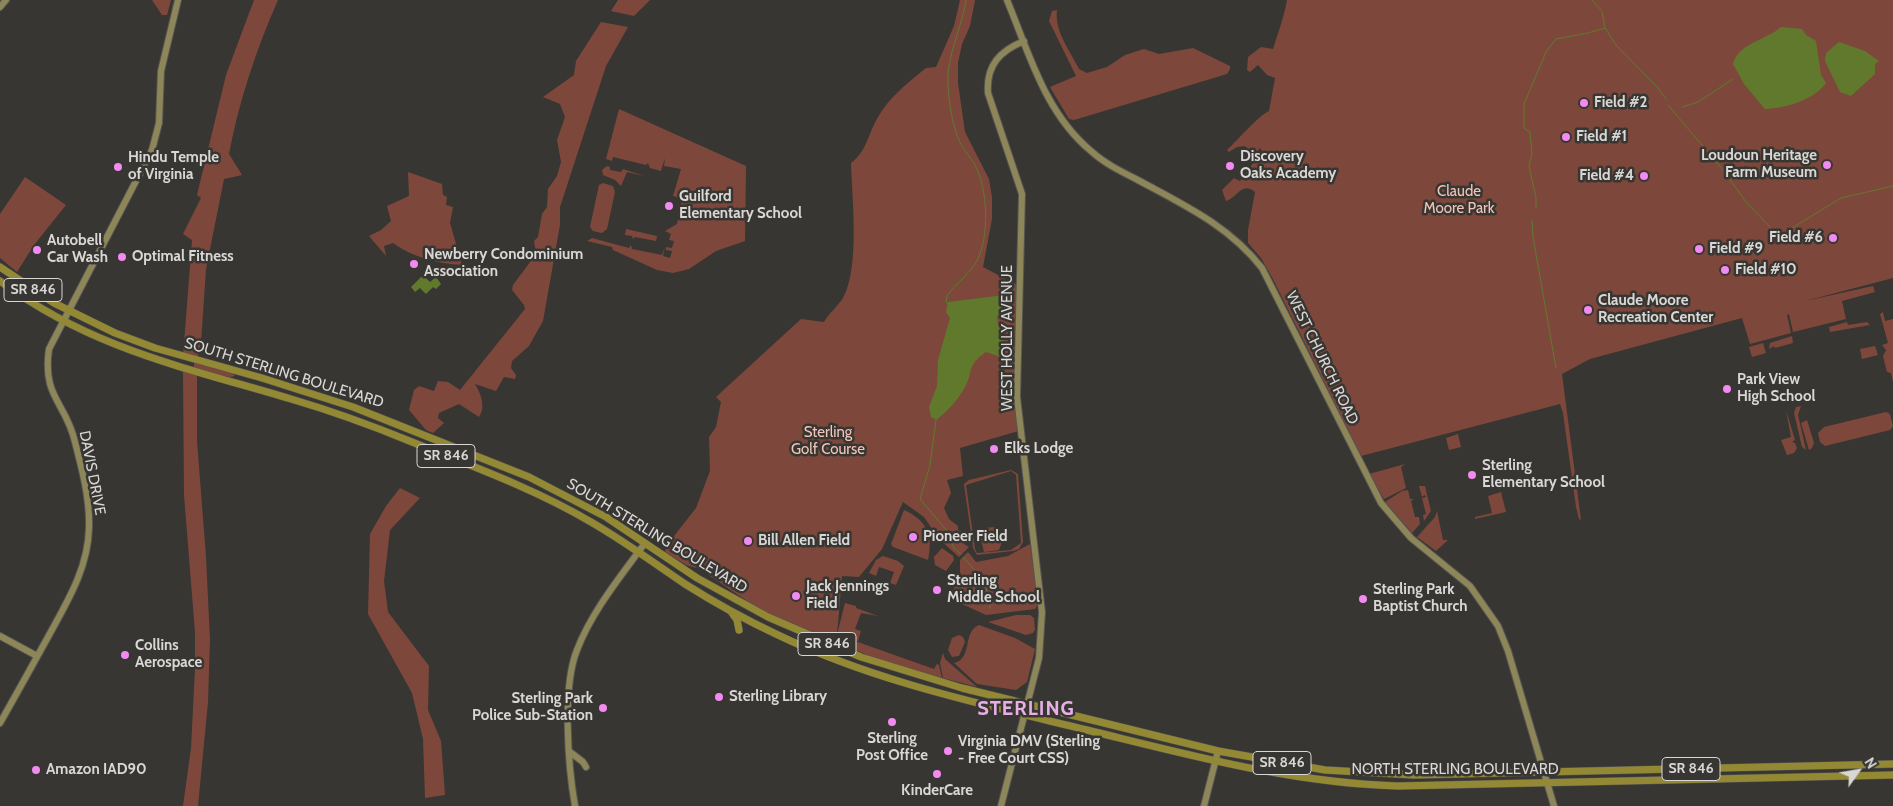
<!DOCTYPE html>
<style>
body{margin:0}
#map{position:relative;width:1893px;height:806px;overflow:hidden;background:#383632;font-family:Cabin,sans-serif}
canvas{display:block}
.north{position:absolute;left:1833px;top:746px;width:50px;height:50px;-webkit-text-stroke:4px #383632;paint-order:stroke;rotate:58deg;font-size:14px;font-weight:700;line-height:20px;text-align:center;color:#d9d7d5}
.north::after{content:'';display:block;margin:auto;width:18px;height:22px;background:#d9d7d5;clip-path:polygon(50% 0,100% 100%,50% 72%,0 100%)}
</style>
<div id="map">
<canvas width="1893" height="806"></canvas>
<div class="north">N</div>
</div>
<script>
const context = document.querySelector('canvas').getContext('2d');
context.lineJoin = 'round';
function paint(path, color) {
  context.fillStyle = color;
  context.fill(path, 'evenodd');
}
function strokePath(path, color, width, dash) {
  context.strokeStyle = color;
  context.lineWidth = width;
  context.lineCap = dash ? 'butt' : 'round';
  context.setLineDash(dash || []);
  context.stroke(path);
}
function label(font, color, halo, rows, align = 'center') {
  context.font = font + ' Cabin,sans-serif';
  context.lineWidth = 5;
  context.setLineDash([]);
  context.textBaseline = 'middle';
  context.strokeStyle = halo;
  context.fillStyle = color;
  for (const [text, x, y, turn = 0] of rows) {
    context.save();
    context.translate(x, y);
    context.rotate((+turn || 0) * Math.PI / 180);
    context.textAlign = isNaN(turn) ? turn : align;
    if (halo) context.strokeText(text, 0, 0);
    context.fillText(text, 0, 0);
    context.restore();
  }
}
paint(new Path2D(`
 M152 0H171L167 15H162Z
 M254 0H278C256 50 239 101 229 154L242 175 224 179 206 269 201 343 197 360 183 356 192 240 183 234 201 198 197 195 226 75Z
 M618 0H650L634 16 611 11Z
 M960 0H975L970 26 962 44 958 63V83L965 132 989 179 992 197V219L983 267 1021 287 1017 397 1022 430 960 448 963 476 947 480 951 493 944 508 949 519 958 526V530L965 534 964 544 969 547 959 557 939 539 924 517 903 502 882 549 859 577 842 576 837 635 845 603 856 606V608L878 616 861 613 855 629 861 631 858 641 852 640 934 669 937 664 939 665 942 678 877 659 760 610 700 569 686 565 665 552 667 545 696 508 710 471 709 437 716 427 721 402 716 397 801 319 824 322C829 313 838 306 843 298 860 267 852 199 851 163 867 151 868 134 878 117 888 99 905 85 921 72L926 68 936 67 954 26Z
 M1287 0H1893V278L1805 301 1873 286 1875 292 1842 301 1846 319 1793 332 1789 314 1787 315 1791 333 1750 344 1742 318 1590 359 1562 374 1581 520 1579 519 1576 507 1563 413 1560 404 1361 456 1273 279 1261 258 1248 243V230L1255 192C1242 181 1238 197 1226 201L1222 190 1234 178 1240 181 1262 151 1260 148 1251 161 1247 158 1249 150 1245 146 1237 147 1229 152 1227 150C1238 140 1258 116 1269 111L1275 78 1267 75 1258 65 1250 72 1247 70 1248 57 1261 47 1273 49C1278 33 1284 17 1287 0Z
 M1057 10C1054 30 1070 51 1079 69L1087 73 1107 67 1125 55 1144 49 1159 54 1193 48 1230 66V69L1227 74 1074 120 1069 119 1050 87 1076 76 1049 21 1052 11Z
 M601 22 628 27 606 66 560 207V225L543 321 529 346 512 361 511 368 516 375 515 379 504 377 496 391 475 384C481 394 486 407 479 417L459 404 439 413 438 418 444 423 433 433 426 430 409 410 414 390 419 386 434 391 438 381 448 382 460 390 525 309 524 305 512 290 513 285 536 254 534 241 538 237 542 214 547 207 548 189 557 176 561 162 557 140 565 117 560 104 543 97 574 75 576 61Z
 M619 109 746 166 745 241 716 251 689 269 673 273 657 270 613 250 612 247 587 241 592 238 629 248 631 245 632 249 662 255 665 247 663 256 670 258 672 251 666 250V247L672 248 674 241 669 240 671 234 665 231 677 224 682 198 673 196 681 169 664 166 665 158 661 171 650 168 648 163 646 165 613 157 612 161 606 159Z
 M607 166 610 167V170L621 172 623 169 644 176 627 172 621 186 615 180 603 175 602 170Z
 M408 172 442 184 443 195 447 197 446 205 453 207 450 223 462 265C438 264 412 257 393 243L384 246 386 256 369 236 381 230 391 221 387 206 409 196Z
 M25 177 66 205 34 245 17 272 0 258V214Z
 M603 183 613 186 615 192 607 229 602 233 593 231 590 227 599 185Z
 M626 229 657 236 656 241 635 237 633 239 632 236 625 235Z
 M1883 312 1885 321 1893 319V382L1891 373 1887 372 1883 356 1886 350 1882 345 1888 343 1880 314Z
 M1847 322 1848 325 1867 322 1870 325 1830 332 1829 327Z
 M1792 336 1793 343 1775 348 1774 346 1769 349 1770 343Z
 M1763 343 1766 353 1752 357 1749 347Z
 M1875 346 1878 355 1862 359 1860 349Z
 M194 362 232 372 235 376 230 377 194 369Z
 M183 371 197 375V441L206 557 210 640 208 702 198 806H183L191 748 195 669V632L184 495Z
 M1801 406 1798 415 1806 450 1802 447 1794 413 1796 407Z
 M1786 410 1795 440 1792 442 1795 443 1797 448 1794 453 1787 455 1781 440 1791 437Z
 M1886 412 1890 414 1893 426 1890 430 1825 446 1820 442 1818 433 1824 427Z
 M1807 420 1814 443 1812 448 1809 450 1801 423Z
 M1458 434 1461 447 1449 450 1446 438Z
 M1405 464 1401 467 1406 488 1384 499 1369 474Z
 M1011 470 1018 474 1023 542 1019 549 1013 551 977 555 973 548 964 484 969 480ZM1011 471 1016 475 1021 543 1011 550 977 553 975 549 966 485Z
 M1419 486H1425L1431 511 1424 521 1423 515 1426 514 1422 498 1426 497 1425 495 1422 497Z
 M400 488 420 498 390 530 384 581 388 612 429 666 428 710 441 741 445 795 425 798 423 739 412 693 368 614 370 534 386 506Z
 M1408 490 1410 499H1414L1411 501 1415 517H1419L1420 524 1412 533 1385 502 1402 491Z
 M1501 492 1506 512 1475 519V517L1492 513 1488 496Z
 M904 510C928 521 933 536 928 560L893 547 891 544Z
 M1437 511 1443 540H1448L1436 551 1417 537 1435 517Z
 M994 527 1004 537 999 550 984 552 980 536 986 528Z
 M1030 544 1038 604 1035 609 986 615 962 604 960 595 953 590 960 580V560L968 552 976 562 1008 556Z
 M942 548 953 556 954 560 946 571 935 565 934 557Z
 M883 556 898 561 904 566 896 585 890 583 894 572 879 567 876 576 869 573 876 560Z
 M1016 615H1030L1034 618 1035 630 1033 633 1026 635 988 622Z
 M979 625 1015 638 1035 649 1027 682 1016 690 977 684 954 663C973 659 962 632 979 625Z
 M959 635 963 637 965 642 959 656 952 657 948 650 952 638Z
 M943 653 945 659 977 687 943 678 940 663Z`), '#7d483b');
paint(new Path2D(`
 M1781 27 1802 29 1806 35 1816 41 1821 75 1826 83C1814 100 1786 108 1765 109L1744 84 1733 64C1738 43 1767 40 1781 27Z
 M1839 42 1865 51 1879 61 1875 64V74L1851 96 1840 92 1825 61 1826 53Z
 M423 275 430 282 436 277 441 284 436 289 433 287 426 294 420 288 415 292 411 287Z
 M1005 295 1003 310 997 317C998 331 1006 339 1004 352L998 356 986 352C966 366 974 370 965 387 958 400 947 412 936 420L931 417 929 407 937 386 938 360 950 318 946 312 948 302Z`), '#61792c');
strokePath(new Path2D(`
 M1592 0 1602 11 1605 28 1616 45 1658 88 1666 99
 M1668 105 1723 170 1746 202 1771 228
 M1682 107 1698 102 1733 79
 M1536 208V198L1529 166 1532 154 1530 132 1524 128V104L1546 52 1556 39 1588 33 1605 28
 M1532 220 1533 237 1556 368
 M1775 234 1779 236 1841 198 1893 186
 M948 304 946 302 947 296C955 284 967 276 975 264 989 242 988 199 979 174 975 161 963 151 958 138 952 122 949 103 948 86 946 56 962 28 966 0
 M936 420 930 465 920 499 947 531 954 548 961 554
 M963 557C978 574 989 584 990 608`), '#61792c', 1);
const secondary = new Path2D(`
 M1007 0C1029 53 1045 113 1091 151 1104 163 1120 171 1136 179 1184 205 1228 225 1262 268L1381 503 1411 538 1470 586 1498 626 1508 651 1554 806
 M0 7 6 0
 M0 636 37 656
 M0 723C16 695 32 666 48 637 67 602 88 569 89 528 90 499 82 469 75 442 66 402 42 398 49 349L152 150 159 123 161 71 178 0
 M570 752 583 762 586 767
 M575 806C568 766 562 687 577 650 592 611 621 576 645 543
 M1001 806 1039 658 1042 612 1017 397 1022 194 988 93C986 65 1000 51 1024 41
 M1204 806 1218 751`);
const primary = new Path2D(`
 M0 267 54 303 115 333 155 348 262 378 353 407 529 477 606 517 697 578 768 617 861 657 962 688 1218 751 1325 770 1414 775 1893 764
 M0 281C92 349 184 367 291 399 332 411 373 426 412 442 472 466 535 489 591 522 624 541 654 563 685 584 715 603 746 620 778 635 876 682 982 704 1087 730 1190 755 1291 783 1398 786L1893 775
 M732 613 737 620 739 630`);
strokePath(secondary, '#575552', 8);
strokePath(primary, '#575552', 8);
strokePath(secondary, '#8c8659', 6);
strokePath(primary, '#938934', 7);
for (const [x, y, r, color] of [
 [1584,103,5,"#f28af2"],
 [1566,137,5,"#f28af2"],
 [1827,165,5,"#f28af2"],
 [1230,166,5,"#f28af2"],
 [118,167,5,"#f28af2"],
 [1644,176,5,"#f28af2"],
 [669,206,5,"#f28af2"],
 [1833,238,5,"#f28af2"],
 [1699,249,5,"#f28af2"],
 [37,250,5,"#f28af2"],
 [122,257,5,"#f28af2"],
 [414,264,5,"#f28af2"],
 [1725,270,5,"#f28af2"],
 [1588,310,5,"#f28af2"],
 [1727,389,5,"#f28af2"],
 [994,449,5,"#f28af2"],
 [1472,475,5,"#f28af2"],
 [913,537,5,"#f28af2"],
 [748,541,5,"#f28af2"],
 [937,590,5,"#f28af2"],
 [796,596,5,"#f28af2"],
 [1363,599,5,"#f28af2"],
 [125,655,5,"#f28af2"],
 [719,697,5,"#f28af2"],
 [603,708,5,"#f28af2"],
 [892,722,5,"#f28af2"],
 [948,751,5,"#f28af2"],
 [36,770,5,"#f28af2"],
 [937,774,5,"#f28af2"]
]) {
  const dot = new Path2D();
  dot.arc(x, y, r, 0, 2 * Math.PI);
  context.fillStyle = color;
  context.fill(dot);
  strokePath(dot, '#383632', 2);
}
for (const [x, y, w] of [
 [33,290,58],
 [446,456,58],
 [827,644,58],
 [1282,763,58],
 [1691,769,58]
]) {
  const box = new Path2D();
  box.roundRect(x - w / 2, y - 11.5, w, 23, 4);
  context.fillStyle = '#383632';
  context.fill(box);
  strokePath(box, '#d9d7d5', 1);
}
label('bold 14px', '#d9d7d5', null, [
 ["SR 846",33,290],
 ["SR 846",446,456],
 ["SR 846",827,644],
 ["SR 846",1282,763],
 ["SR 846",1691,769]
]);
label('bold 15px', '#d9d7d5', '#383632', [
 ["Field #2",1594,103],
 ["Field #1",1576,137],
 ["Loudoun Heritage",1817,156,"right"],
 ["Farm Museum",1817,173,"right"],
 ["Discovery",1240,157],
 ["Oaks Academy",1240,174],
 ["Hindu Temple",128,158],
 ["of Virginia",128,175],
 ["Field #4",1634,176,"right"],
 ["Guilford",679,197],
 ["Elementary School",679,214],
 ["Field #6",1823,238,"right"],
 ["Autobell",47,241],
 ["Car Wash",47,258],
 ["Field #9",1709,249],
 ["Newberry Condominium",424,255],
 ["Association",424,272],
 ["Optimal Fitness",132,257],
 ["Field #10",1735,270],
 ["Claude Moore",1598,301],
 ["Recreation Center",1598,318],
 ["Park View",1737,380],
 ["High School",1737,397],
 ["Elks Lodge",1004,449],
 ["Sterling",1482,466],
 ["Elementary School",1482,483],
 ["Pioneer Field",923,537],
 ["Bill Allen Field",758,541],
 ["Sterling",947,581],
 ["Middle School",947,598],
 ["Jack Jennings",806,587],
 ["Field",806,604],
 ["Sterling Park",1373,590],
 ["Baptist Church",1373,607],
 ["Collins",135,646],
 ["Aerospace",135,663],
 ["Sterling Library",729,697],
 ["Sterling Park",593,699,"right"],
 ["Police Sub-Station",593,716,"right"],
 ["Sterling",892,739,"center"],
 ["Post Office",892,756,"center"],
 ["Virginia DMV (Sterling",958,742],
 ["- Free Court CSS)",958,759],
 ["Amazon IAD90",46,770],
 ["KinderCare",937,791,"center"]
], 'left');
label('15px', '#f2c5b9', '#383632', [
 ["Claude",1459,192],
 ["Moore Park",1459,209],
 ["Sterling",828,433],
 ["Golf Course",828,450]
]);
label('15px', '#d9d7d5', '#383632', [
 ["WEST HOLLY AVENUE",1008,338,-90],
 ["WEST CHURCH ROAD",1322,358,64],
 ["SOUTH STERLING BOULEVARD",284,373,17],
 ["DAVIS DRIVE",92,473,79],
 ["SOUTH STERLING BOULEVARD",657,536,31],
 ["NORTH STERLING BOULEVARD",1455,770]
]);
context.letterSpacing = '1px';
label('bold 20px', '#e8afe7', '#383632', [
 ["STERLING",1026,709]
]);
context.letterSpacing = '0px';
</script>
